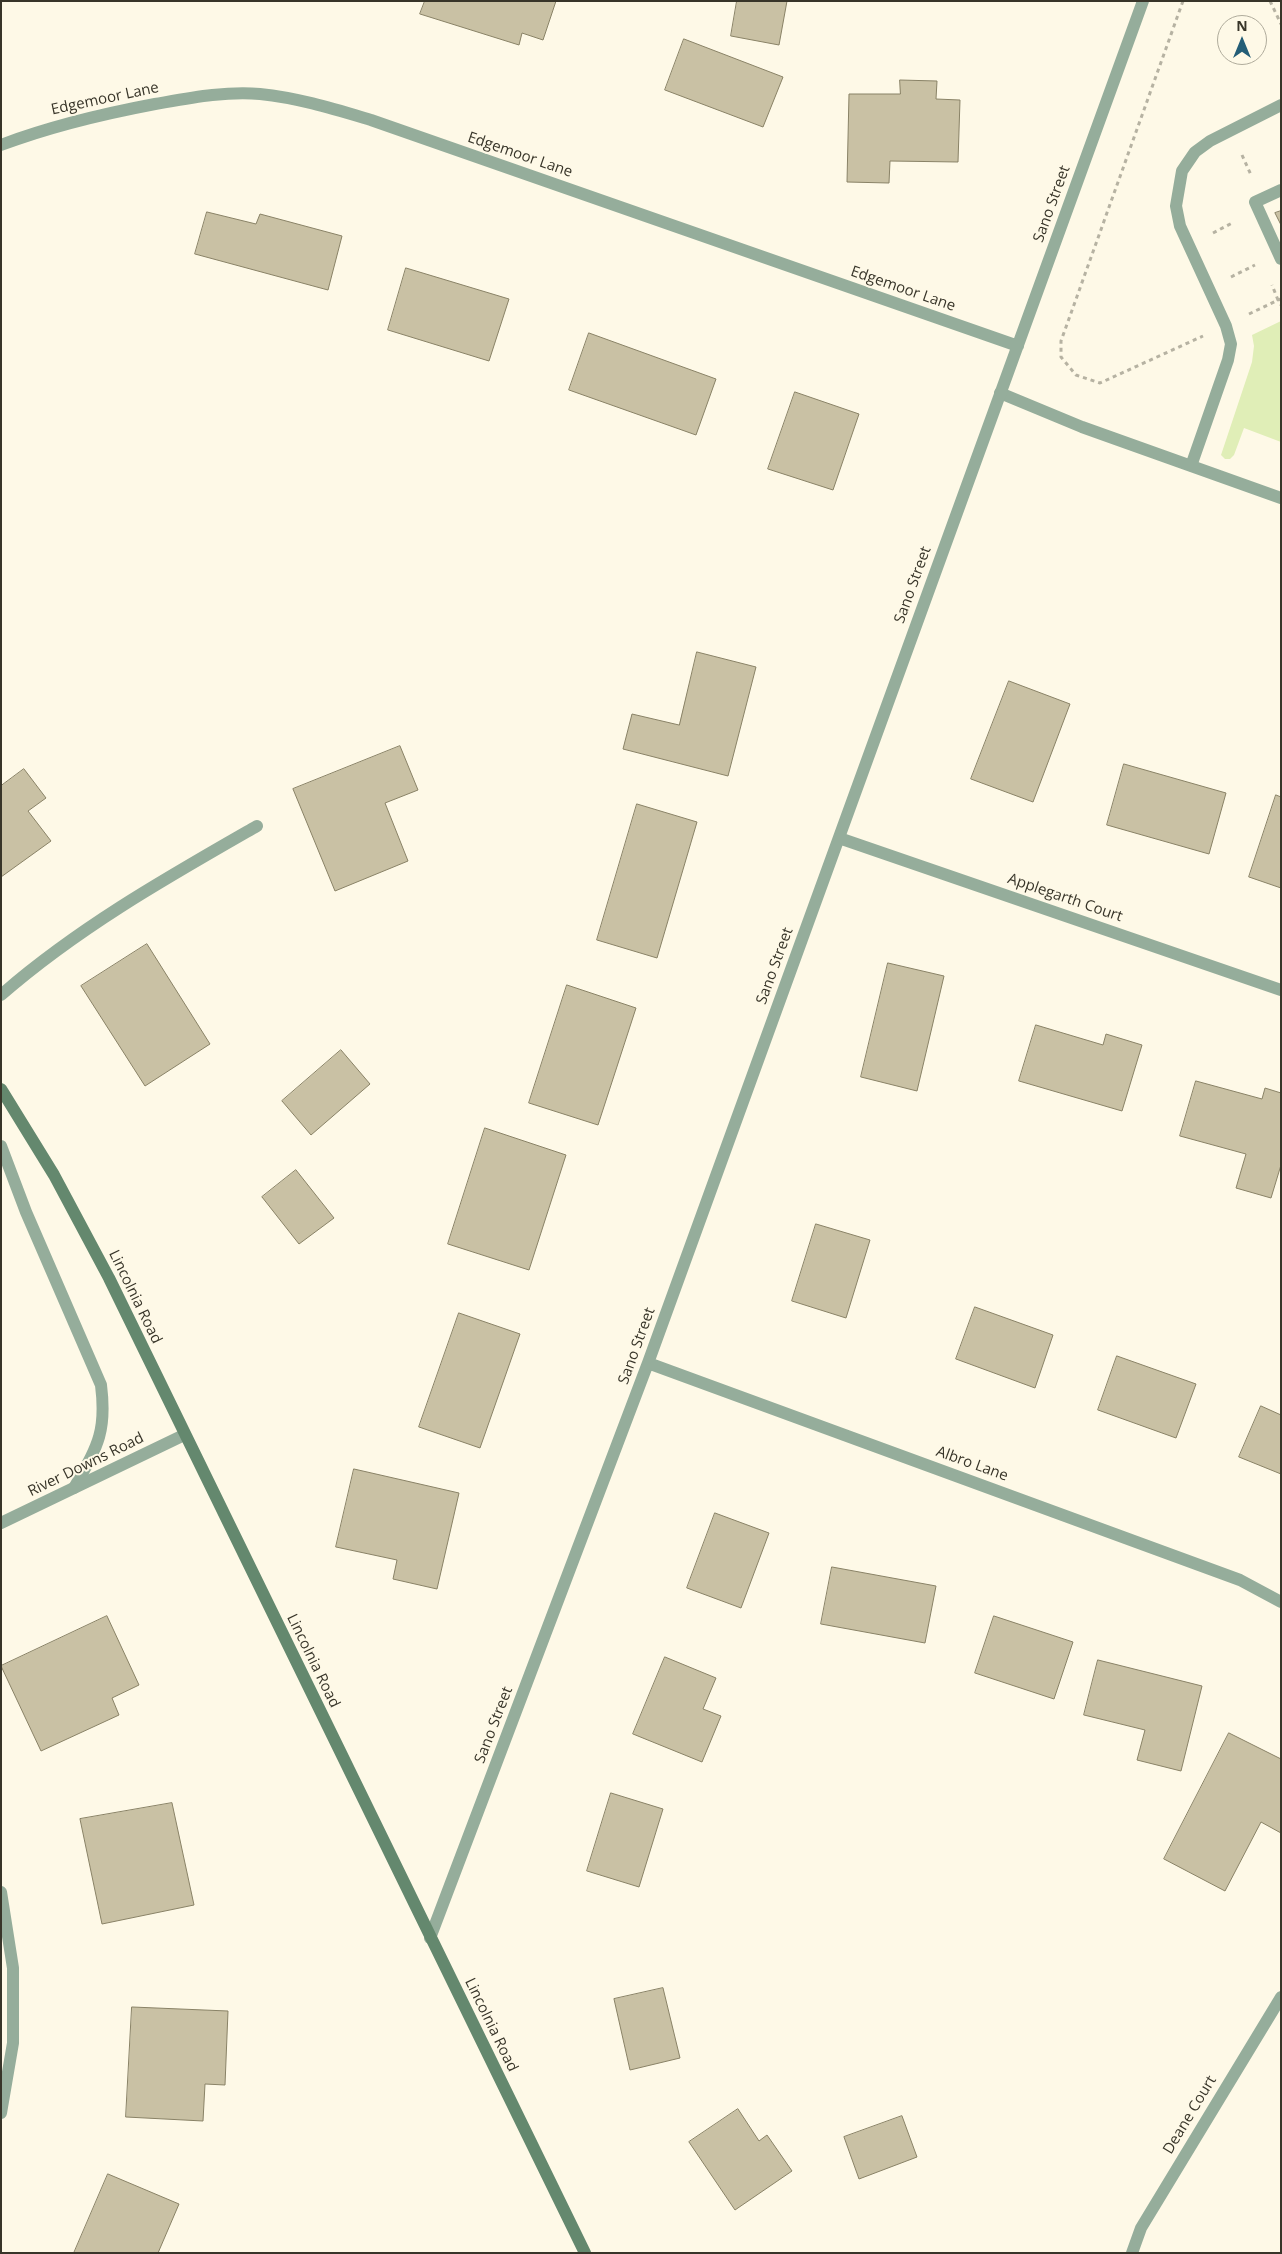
<!DOCTYPE html>
<style>
body{margin:0}
#map{position:relative;width:1282px;height:2254px;overflow:hidden;background:#fef9e7;font-family:"Open Sans",sans-serif}
canvas{display:block}
.frame{position:absolute;inset:0;border:2px solid #383529;pointer-events:none}
.north{position:absolute;left:1217px;top:15px;width:50px;height:50px;box-sizing:border-box;background:#fef9e7;border:1px solid #afab9b;border-radius:50%;rotate:0deg;font-size:14px;font-weight:700;line-height:20px;text-align:center;color:#383529}
.north::after{content:'';display:block;margin:auto;width:18px;height:22px;background:#245e77;clip-path:polygon(50% 0,100% 100%,50% 72%,0 100%)}
</style>
<div id="map">
<canvas width="1282" height="2254"></canvas>
<div class="frame"></div>
<div class="north">N</div>
</div>
<script>
const context = document.querySelector('canvas').getContext('2d');
context.lineJoin = 'round';
function paint(path, color) {
  context.fillStyle = color;
  context.fill(path, 'evenodd');
}
function strokePath(path, color, width, dash) {
  context.strokeStyle = color;
  context.lineWidth = width;
  context.lineCap = dash ? 'butt' : 'round';
  context.setLineDash(dash || []);
  context.stroke(path);
}
function label(font, color, halo, rows, align = 'center') {
  context.font = font + ' "Open Sans",sans-serif';
  context.lineWidth = 4;
  context.setLineDash([]);
  context.textBaseline = 'middle';
  context.strokeStyle = halo;
  context.fillStyle = color;
  for (const [text, x, y, turn = 0] of rows) {
    context.save();
    context.translate(x, y);
    context.rotate((+turn || 0) * Math.PI / 180);
    context.textAlign = isNaN(turn) ? turn : align;
    if (halo) context.strokeText(text, 0, 0);
    context.fillText(text, 0, 0);
    context.restore();
  }
}
paint(new Path2D(`
 M1281 321V442L1244 428 1234 455 1230 459H1225L1221 455 1252 362 1254 346 1252 335Z`), '#e0eeb7');
const building = new Path2D(`
 M425 1H556L543 40 522 33 519 45 420 14Z
 M737 1H787L779 45 731 36Z
 M684 39 783 77 763 127 665 90Z
 M900 80 937 81 936 99 960 100 958 162 890 161 889 183 847 182 849 94H900Z
 M1281 211V225L1275 213Z
 M207 212 256 224 260 214 342 236 328 290 195 254Z
 M406 268 509 299 489 361 388 330Z
 M589 333 716 379 696 435 569 390Z
 M795 392 859 414 833 490 768 469Z
 M697 652 756 667 728 776 623 749 632 714 679 725Z
 M1009 681 1070 704 1033 802 971 779Z
 M400 746 418 790 385 803 408 861 335 891 293 789Z
 M1124 764 1226 793 1209 854 1107 825Z
 M24 769 46 798 28 811 51 841 1 877V786Z
 M1276 795 1281 797V888L1249 877Z
 M637 804 697 822 657 958 597 940Z
 M147 944 210 1044 145 1086 81 986Z
 M888 963 944 976 917 1091 861 1077Z
 M567 985 636 1008 598 1125 529 1103Z
 M1036 1025 1103 1045 1106 1034 1142 1045 1122 1111 1019 1081Z
 M341 1050 370 1084 311 1135 282 1101Z
 M1196 1081 1262 1099 1265 1088 1281 1093V1165L1271 1198 1236 1188 1246 1154 1180 1136Z
 M485 1128 566 1155 529 1270 448 1244Z
 M296 1170 334 1218 299 1244 262 1197Z
 M816 1224 870 1240 846 1318 792 1301Z
 M975 1307 1053 1335 1035 1388 956 1359Z
 M459 1313 520 1334 480 1448 419 1427Z
 M1117 1356 1196 1384 1176 1438 1098 1410Z
 M1261 1406 1281 1415V1474L1239 1457Z
 M354 1469 459 1493 437 1589 393 1579 397 1560 336 1547Z
 M715 1513 769 1533 741 1608 687 1588Z
 M832 1567 936 1586 925 1643 821 1624Z
 M107 1616 139 1685 112 1698 119 1715 41 1751 1 1666Z
 M994 1616 1073 1642 1054 1699 975 1673Z
 M665 1657 716 1678 703 1709 721 1716 702 1762 633 1734Z
 M1098 1660 1202 1686 1181 1771 1137 1760 1145 1730 1084 1715Z
 M1229 1733 1281 1759V1833L1261 1822 1225 1891 1164 1859Z
 M611 1793 663 1809 639 1887 587 1871Z
 M172 1803 194 1905 102 1924 80 1819Z
 M663 1988 680 2058 630 2070 614 1999Z
 M132 2007 228 2011 225 2085 205 2084 203 2121 126 2117Z
 M738 2109 759 2141 767 2135 792 2171 735 2210 689 2142Z
 M902 2116 917 2157 859 2179 844 2137Z
 M108 2174 179 2204 158 2253H74Z`);
paint(building, '#c9c1a4');
strokePath(building, '#898266', 1);
strokePath(new Path2D(`
 M1183 1 1061 341V357L1076 375 1100 383 1203 336
 M1270 1 1281 24
 M1242 155 1251 175
 M1213 233 1234 222
 M1231 277 1255 265
 M1281 299 1278 300 1281 305
 M1249 314 1278 300 1272 285`), '#b6b2a2', 3, [4, 4]);
strokePath(new Path2D(`
 M1000 393 1082 427 1281 498
 M1191 466 1228 360 1231 344 1226 326 1180 226 1176 206 1182 171 1195 152 1210 141 1281 105
 M1 995C79 927 168 877 257 826
 M1 1146 26 1212 101 1385C107 1433 97 1447 74 1488`), '#95ad9b', 12);
strokePath(new Path2D(`
 M1281 190 1255 202 1281 259`), '#95ad9b', 12);
strokePath(new Path2D(`
 M1 145C51 126 102 114 155 104 190 98 225 91 260 94 299 98 334 109 371 120L1018 346
 M839 838 1281 990
 M648 1363 1240 1580 1281 1602
 M1 1523 184 1435
 M1 1892 13 1968V2043L1 2113
 M430 1938 648 1363 1143 1
 M1132 2253 1141 2228 1281 1997`), '#95ad9b', 12);
strokePath(new Path2D(`
 M1 1089 54 1175 109 1278 585 2253`), '#64886e', 12);
label('15px', '#383529', '#fef9e7', [
 ["Edgemoor Lane",105,99,-12],
 ["Edgemoor Lane",520,155,19],
 ["Sano Street",1052,204,-70],
 ["Edgemoor Lane",903,289,19],
 ["Sano Street",913,585,-70],
 ["Applegarth Court",1065,898,19],
 ["Sano Street",775,966,-70],
 ["Lincolnia Road",135,1297,64],
 ["Sano Street",637,1346,-70],
 ["Albro Lane",972,1464,20],
 ["River Downs Road",86,1465,-26],
 ["Lincolnia Road",313,1661,64],
 ["Sano Street",494,1725,-69],
 ["Lincolnia Road",491,2025,64],
 ["Deane Court",1190,2115,-59]
]);
</script>
